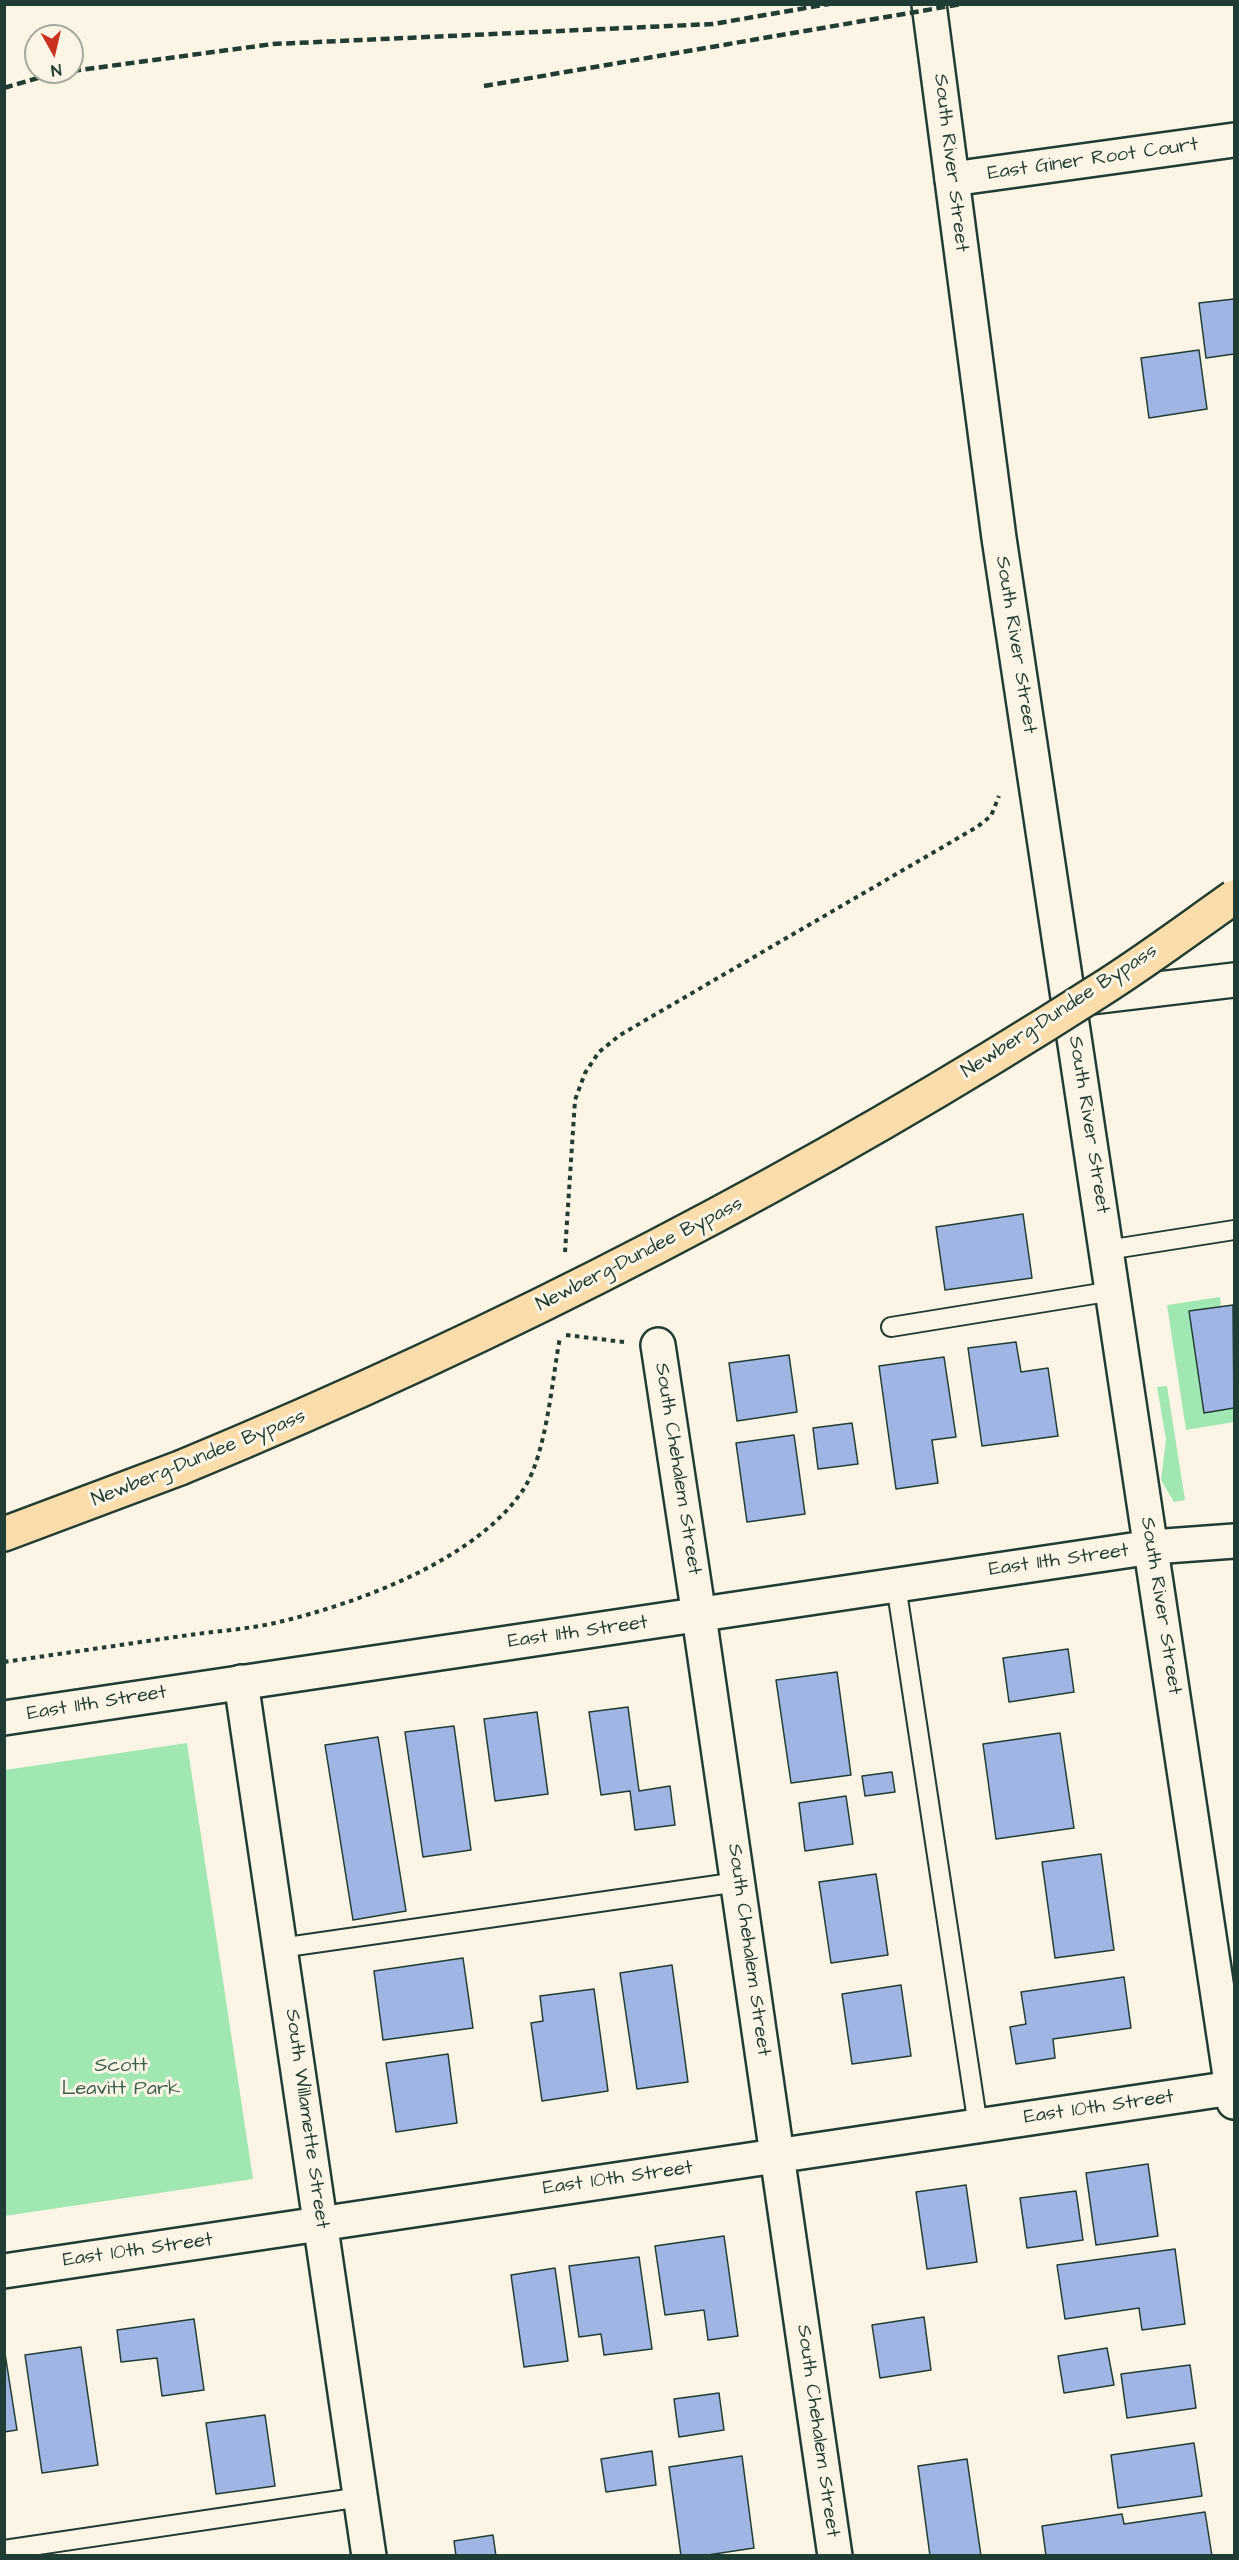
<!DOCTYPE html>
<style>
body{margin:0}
#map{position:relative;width:1239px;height:2560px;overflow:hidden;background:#fcf5e5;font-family:"Architects Daughter",sans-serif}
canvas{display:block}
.frame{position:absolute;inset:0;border:6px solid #1f3d34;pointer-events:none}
.north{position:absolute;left:24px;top:24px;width:60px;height:60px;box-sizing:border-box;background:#fcf5e5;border:2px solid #a4ab9e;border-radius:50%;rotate:172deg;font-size:16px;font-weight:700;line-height:24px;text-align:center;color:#1f3d34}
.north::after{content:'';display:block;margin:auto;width:21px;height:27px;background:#c8321e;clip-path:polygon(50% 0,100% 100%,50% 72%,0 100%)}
</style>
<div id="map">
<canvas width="1239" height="2560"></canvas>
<div class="frame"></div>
<div class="north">N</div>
</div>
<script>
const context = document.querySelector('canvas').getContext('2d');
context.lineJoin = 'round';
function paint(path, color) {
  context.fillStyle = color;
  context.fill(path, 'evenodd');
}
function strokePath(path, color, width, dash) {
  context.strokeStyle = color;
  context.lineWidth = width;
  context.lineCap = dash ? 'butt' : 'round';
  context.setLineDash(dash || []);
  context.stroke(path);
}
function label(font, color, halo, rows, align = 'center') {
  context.font = font + ' "Architects Daughter",sans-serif';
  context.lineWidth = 6;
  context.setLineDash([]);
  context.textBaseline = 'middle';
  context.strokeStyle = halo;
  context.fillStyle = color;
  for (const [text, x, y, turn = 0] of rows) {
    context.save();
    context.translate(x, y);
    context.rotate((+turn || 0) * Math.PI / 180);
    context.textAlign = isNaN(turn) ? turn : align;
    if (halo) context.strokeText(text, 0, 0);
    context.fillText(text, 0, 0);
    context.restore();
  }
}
paint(new Path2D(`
 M1220 1297 1221 1306 1189 1311 1204 1413 1234 1408V1422L1186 1430 1167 1305Z
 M1167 1386 1185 1500 1174 1502 1161 1480 1166 1439 1157 1387Z
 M187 1743 253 2179 5 2216V1770Z`), '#a1e7b3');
const building = new Path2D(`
 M1234 299V354L1206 358 1199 303Z
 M1199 350 1207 409 1149 418 1141 358Z
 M1023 1214 1032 1278 945 1290 936 1227Z
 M1233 1305 1234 1408 1204 1413 1189 1311Z
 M1016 1342 1021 1372 1048 1368 1058 1436 982 1446 968 1348Z
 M789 1355 797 1412 737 1421 729 1363Z
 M944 1357 956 1437 932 1440 938 1483 896 1489 879 1366Z
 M852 1423 858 1464 818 1469 813 1428Z
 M794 1435 805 1514 747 1522 736 1443Z
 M1068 1649 1074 1692 1009 1702 1003 1658Z
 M837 1672 851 1775 791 1783 776 1680Z
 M628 1707 639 1791 670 1786 675 1825 635 1830 630 1791 601 1795 589 1712Z
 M537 1712 548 1794 495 1801 484 1719Z
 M454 1726 471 1850 423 1857 405 1732Z
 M1060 1733 1074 1828 996 1839 983 1744Z
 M378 1737 406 1911 353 1920 325 1745Z
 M892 1772 895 1792 865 1796 862 1776Z
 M846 1796 853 1844 805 1851 799 1803Z
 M1101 1854 1114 1950 1055 1958 1042 1862Z
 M876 1874 888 1955 831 1963 819 1882Z
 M463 1958 473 2028 383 2040 374 1971Z
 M672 1965 688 2082 637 2089 620 1973Z
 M1124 1977 1131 2028 1053 2039 1055 2058 1016 2064 1010 2027 1026 2024 1021 1992Z
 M901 1985 911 2056 852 2064 842 1994Z
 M594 1989 608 2091 542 2101 531 2023 543 2021 540 1996Z
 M448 2054 457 2123 396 2132 386 2063Z
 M1148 2164 1158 2236 1096 2245 1086 2173Z
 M966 2185 977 2262 927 2269 916 2192Z
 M1076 2191 1083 2240 1027 2248 1020 2198Z
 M724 2236 738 2336 708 2340 704 2310 665 2315 655 2246Z
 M1175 2249 1185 2324 1142 2330 1139 2308 1065 2319 1057 2265Z
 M639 2257 652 2349 604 2355 601 2334 579 2337 569 2266Z
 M555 2268 568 2361 524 2367 511 2275Z
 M924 2317 931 2370 880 2378 872 2325Z
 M194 2319 204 2390 162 2396 157 2358 121 2362 117 2330Z
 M4 2347 17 2430 4 2432Z
 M81 2347 98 2465 42 2473 25 2355Z
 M1107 2348 1114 2385 1064 2393 1058 2356Z
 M1190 2365 1196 2408 1127 2418 1121 2374Z
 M719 2393 724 2430 679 2437 674 2399Z
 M265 2415 275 2486 216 2494 206 2423Z
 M1194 2443 1202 2496 1118 2508 1111 2455Z
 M652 2451 656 2485 606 2492 601 2459Z
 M742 2456 754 2548 701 2556H681L669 2467Z
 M967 2459 981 2556H930L918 2466Z
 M1205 2512 1212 2556H1046L1042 2526 1122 2514 1124 2524Z
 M493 2535 496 2556H456L454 2541Z`);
paint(building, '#a0b5e3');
strokePath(building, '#1f3d34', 1.5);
const service = new Path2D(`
 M1107 1250 1234 1230
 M891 1327 1113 1291
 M896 1585 978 2126
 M280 1948 738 1882
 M4 2550 361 2497`);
const minor = new Path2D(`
 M952 179 1234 140
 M1083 998 1234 980
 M658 1345 699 1616 835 2556
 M1152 1547 1234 1541
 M241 1682 369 2556
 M4 2271 1232 2088`);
const tertiary = new Path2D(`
 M929 4 999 538 1234 2102
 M4 1718 1152 1547`);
const trunk = new Path2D(`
 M4 1534 180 1468`);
strokePath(service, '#1f3d34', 22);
strokePath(minor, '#1f3d34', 38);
strokePath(tertiary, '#1f3d34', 38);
strokePath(trunk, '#1f3d34', 38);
strokePath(new Path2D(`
 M565 1252 575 1100 585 1073 599 1052 620 1035 977 827 991 816 999 796
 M566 1335 624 1342
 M4 1662C66 1653 127 1644 189 1635 218 1631 250 1629 279 1622 359 1603 479 1559 525 1487 547 1450 552 1380 560 1337`), '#1f3d34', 4, [4.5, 4.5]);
strokePath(service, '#fcf5e5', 18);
strokePath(minor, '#fcf5e5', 33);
strokePath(tertiary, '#fcf5e5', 33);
strokePath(trunk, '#faddab', 33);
strokePath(new Path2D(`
 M72 71 273 44 713 24 829 4
 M484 86 962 4
 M4 88 51 74 68 72`), '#1f3d34', 4.5, [9, 4.5]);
const trunkBridge = new Path2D(`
 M180 1468C502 1335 807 1178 1100 990 1146 961 1190 928 1234 897`);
strokePath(trunkBridge, '#1f3d34', 38, []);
strokePath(trunkBridge, '#faddab', 33);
label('20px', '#1f3d34', '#fcf5e5', [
 ["East Giner Root Court",1093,160,-8],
 ["South River Street",950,163,83],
 ["South River Street",1015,645,81],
 ["Newberg-Dundee Bypass",1060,1012,-33],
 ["South River Street",1088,1125,81],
 ["Newberg-Dundee Bypass",640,1255,-27],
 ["Newberg-Dundee Bypass",199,1459,-22],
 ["South Chehalem Street",677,1469,81],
 ["East 11th Street",1059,1561,-8],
 ["South River Street",1160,1606,81],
 ["East 11th Street",578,1633,-8],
 ["East 11th Street",97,1704,-9],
 ["South Chehalem Street",748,1950,82],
 ["East 10th Street",1099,2108,-8],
 ["South Willamette Street",306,2119,82],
 ["East 10th Street",618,2179,-8],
 ["East 10th Street",138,2251,-8],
 ["South Chehalem Street",817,2431,82]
]);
label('20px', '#395f4d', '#fcf5e5', [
 ["Scott",121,2067],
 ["Leavitt Park",121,2090]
]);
</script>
